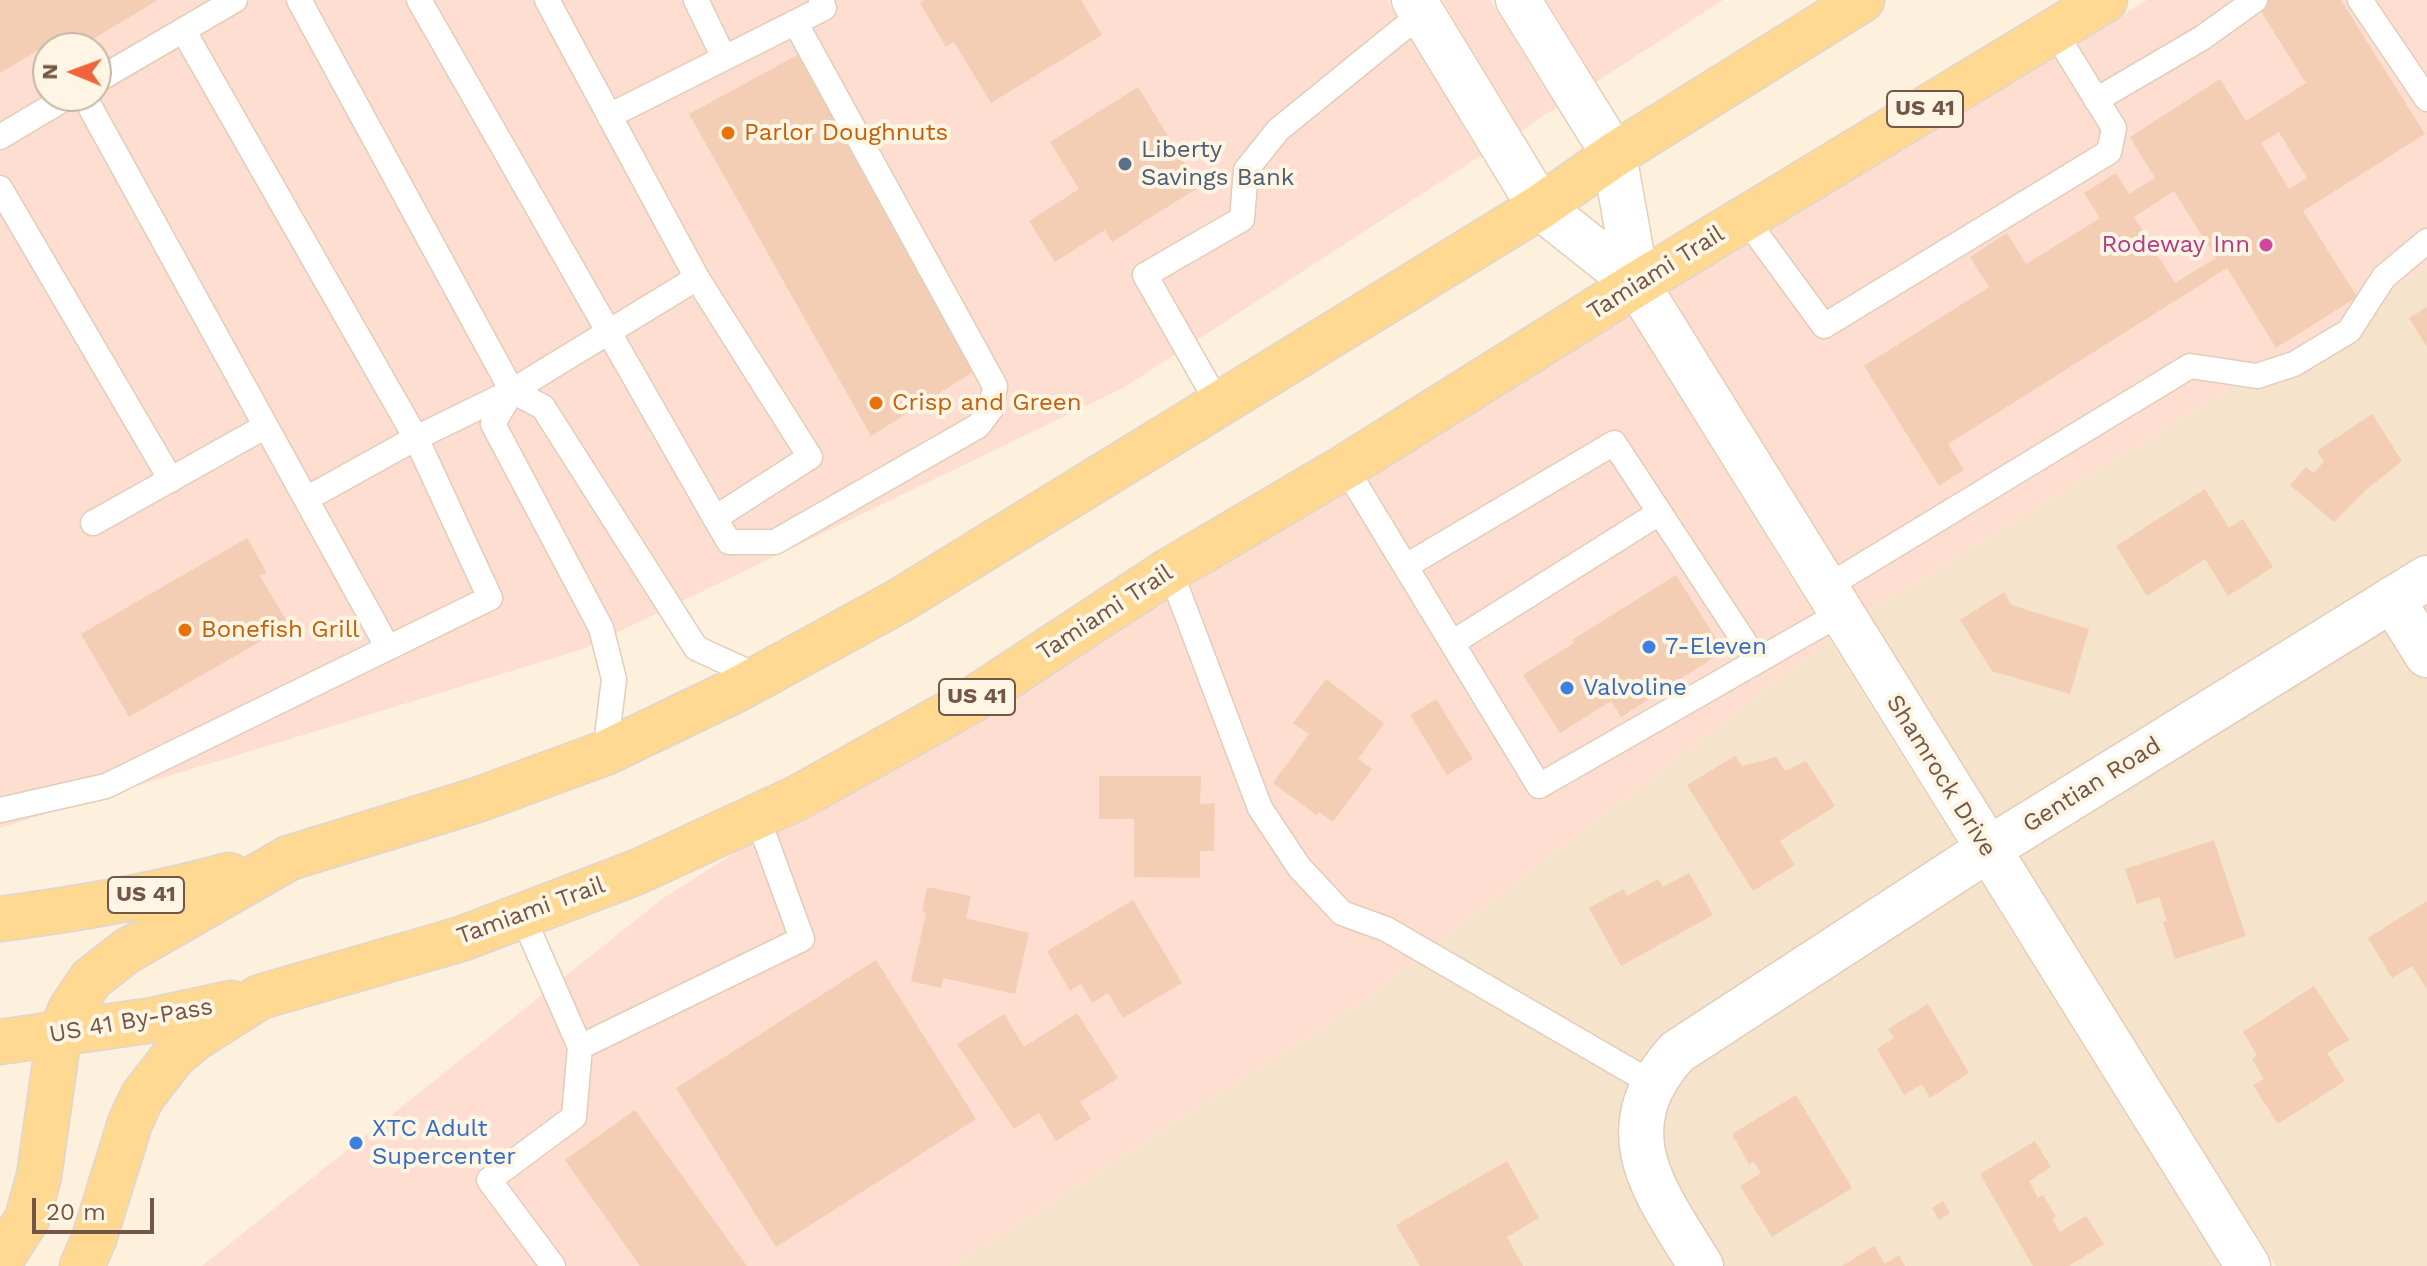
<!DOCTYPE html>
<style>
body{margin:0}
#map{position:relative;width:2427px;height:1266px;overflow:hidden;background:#fdf1dd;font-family:"Work Sans",sans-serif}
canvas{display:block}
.north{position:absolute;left:32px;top:32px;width:80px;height:80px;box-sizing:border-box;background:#fff5e4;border:2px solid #c7b5a4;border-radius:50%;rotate:271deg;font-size:22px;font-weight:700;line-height:32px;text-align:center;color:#735645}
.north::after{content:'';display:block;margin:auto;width:28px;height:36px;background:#ee653b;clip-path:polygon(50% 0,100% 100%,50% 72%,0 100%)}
.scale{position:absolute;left:32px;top:1198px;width:122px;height:36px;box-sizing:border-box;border:4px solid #735645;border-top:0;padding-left:10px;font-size:24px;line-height:28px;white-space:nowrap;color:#735645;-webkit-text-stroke:6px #fff5e4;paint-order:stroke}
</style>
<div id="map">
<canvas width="2427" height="1266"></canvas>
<div class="north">N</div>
<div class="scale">20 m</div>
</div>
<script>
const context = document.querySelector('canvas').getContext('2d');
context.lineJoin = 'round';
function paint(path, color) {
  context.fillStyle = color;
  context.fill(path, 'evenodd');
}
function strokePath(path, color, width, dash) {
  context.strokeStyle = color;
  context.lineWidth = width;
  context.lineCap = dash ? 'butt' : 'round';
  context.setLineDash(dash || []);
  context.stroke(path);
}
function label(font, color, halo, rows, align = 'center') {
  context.font = font + ' "Work Sans",sans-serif';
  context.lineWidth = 8;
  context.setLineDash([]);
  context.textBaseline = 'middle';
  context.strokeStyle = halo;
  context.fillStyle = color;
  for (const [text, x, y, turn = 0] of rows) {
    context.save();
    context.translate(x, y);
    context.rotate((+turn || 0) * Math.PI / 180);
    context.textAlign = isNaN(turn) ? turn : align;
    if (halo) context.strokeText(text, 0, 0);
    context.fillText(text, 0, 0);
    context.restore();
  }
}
paint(new Path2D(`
 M2427 267V1266H2276L1867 612Z
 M1830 640 2221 1266H953L1362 1001Z`), '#f5e3cb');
paint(new Path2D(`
 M0 0H1387L1482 155 1123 388 583 649 0 828ZM48 48H96V96H48Z
 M1442 0H1490L1557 107 1521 131Z
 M1546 0H1723L1596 82Z
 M2147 0H2427V267L1867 612 1669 291Z
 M1629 315 1830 640 1362 1001 953 1266H202L662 899 745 846 812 815 982 720 1183 587 1359 484Z`), '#feded0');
paint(new Path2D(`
 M0 0H158L78 48H48V59L42 48 0 73Z
 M925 0H1081L1102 35 991 103 954 42 946 47 920 3Z
 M2258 0H2341L2425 134 2303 211 2357 297 2276 348 2227 268 1948 444 1964 470 1939 486 1864 366 1989 287 1970 257 2007 233 2026 264 2100 218 2084 193 2116 173 2129 194 2155 178 2130 137 2220 79 2246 121 2306 83 2255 2ZM2279 132 2307 178 2289 189 2261 143ZM2174 191 2216 258 2175 283 2134 217Z
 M801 53 979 368 871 436 689 114Z
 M1138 87 1199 187 1112 242 1105 230 1055 262 1029 221 1079 189 1050 142Z
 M2427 307V347L2409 318Z
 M2372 414 2402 461 2366 490 2334 522 2290 485 2306 467 2313 473 2324 462 2317 451Z
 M2205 489 2229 528 2243 519 2273 567 2228 596 2205 559 2147 596 2116 546Z
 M247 538 267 573 260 576 289 625 129 717 81 634Z
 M1676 575 1724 651 1621 717 1611 701 1560 733 1523 675 1574 643 1572 640Z
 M2004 592 2011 605 2089 629 2070 694 1992 671 1960 620Z
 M1326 679 1384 723 1358 759 1372 769 1333 822 1319 812 1316 815 1273 783 1309 734 1293 723Z
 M1436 699 1473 759 1447 775 1410 715Z
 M1735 756 1742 766 1776 757 1785 771 1806 761 1835 806 1780 841 1795 865 1753 891 1687 785Z
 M1099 776H1201L1200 804 1215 803 1214 851H1200V878L1134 877V819H1099Z
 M2214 840 2246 936 2175 959 2163 922 2167 921 2159 897 2137 904 2125 869Z
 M1689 873 1713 915 1621 966 1589 908 1623 889 1627 896 1658 879 1663 887Z
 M927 887 971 896 966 918 1029 933 1015 994 943 978 941 988 911 981 926 913 922 912Z
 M1133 900 1182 983 1123 1018 1108 993 1092 1003 1081 984 1070 991 1047 951Z
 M2427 901V989L2412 966 2392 978 2368 938Z
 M876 960 976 1119 776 1247 676 1088Z
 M2314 986 2349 1040 2327 1053 2345 1081 2278 1124 2253 1085 2264 1079 2252 1059 2257 1055 2243 1032Z
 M1928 1004 1969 1073 1930 1098 1922 1084 1904 1095 1877 1049 1894 1038 1888 1029Z
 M1077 1013 1118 1078 1080 1102 1091 1119 1056 1141 1039 1113 1014 1129 957 1044 1004 1014 1024 1047Z
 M1796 1095 1852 1188 1772 1237 1740 1186 1761 1173 1754 1162 1749 1164 1732 1134Z
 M635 1110 747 1266H640L565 1160Z
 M2035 1141 2051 1167 2029 1181 2038 1198 2043 1195 2056 1217 2052 1219 2060 1232 2086 1216 2104 1244 2069 1266H2033L1980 1174Z
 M1507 1161 1539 1218 1507 1237 1523 1266H1420L1396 1225Z
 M1943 1201 1950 1213 1939 1220 1932 1208Z
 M1874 1246 1885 1264 1899 1255 1905 1266H1842Z`), '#f4ceb4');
const lane = new Path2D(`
 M299 0 512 391 543 407 696 648 759 677
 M419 0 715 518 810 457 697 278
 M696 0 724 58
 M2360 0 2427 99
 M183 30 416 438 306 499
 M96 81 235 0
 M84 96 388 648
 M2096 100 2202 38 2255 0
 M609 116 824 8 821 0
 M0 137 69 96
 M0 188 171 480
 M1745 218 1824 326 2109 152 2114 128 2054 31
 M512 391 493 424 601 628 614 679 605 753
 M1219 405 1145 275 1242 219 1246 170 1278 130 1422 13
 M1345 467 1539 786 1841 613
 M715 518 729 542H775L978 426 991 409 995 386 795 22
 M93 523 266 426
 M1406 566 1614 443 1757 661
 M1170 570 1260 808 1299 867 1342 913 1386 929 1655 1085
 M1825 588 2190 366 2257 376 2294 364 2349 331 2384 277 2427 241
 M1452 643 1659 513
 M0 810 106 786 490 598 416 438 512 391 697 278 547 0
 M522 915 580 1047 802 939 757 816
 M553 1266 489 1180 574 1117 580 1047`);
const street = new Path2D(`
 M2392 599 2427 655
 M1701 1266C1656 1193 1605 1131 1677 1052L1987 850 2427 578`);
const secondary = new Path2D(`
 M1414 0 1540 207 1637 284 2248 1266
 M1518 0 1614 155 1637 284`);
const primary = new Path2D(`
 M0 919C77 909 154 896 229 875
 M0 1042 153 1020 231 1003
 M0 1261 27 1219 39 1176 59 1035 72 1007 91 979 127 951 289 858 477 800 605 753 740 688 899 601 1540 207 1614 155 1862 0
 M82 1266 94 1239 130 1123 142 1097 173 1057 194 1039 260 997 461 939 637 872 799 797 969 702 1170 570 1345 467 1637 284 2105 0`);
strokePath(lane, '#e1cdb9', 27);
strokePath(street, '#e1cdb9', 47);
strokePath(secondary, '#e6ceb7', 47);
strokePath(primary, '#ddd6d2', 47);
strokePath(lane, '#fff', 24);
strokePath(street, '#fff', 44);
strokePath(secondary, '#fff', 44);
strokePath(primary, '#ffd892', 44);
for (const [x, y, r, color] of [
 [728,133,8,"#e8710a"],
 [1125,164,8,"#5c6f8a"],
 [2266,245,8,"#d1479c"],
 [876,403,8,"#e8710a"],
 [185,630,8,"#e8710a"],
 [1649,647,8,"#3f7fe0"],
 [1567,688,8,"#3f7fe0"],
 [356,1143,8,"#3f7fe0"]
]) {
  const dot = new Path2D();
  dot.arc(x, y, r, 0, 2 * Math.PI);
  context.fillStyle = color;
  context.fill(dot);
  strokePath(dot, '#fff5e4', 3);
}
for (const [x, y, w] of [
 [1925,109,76],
 [977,697,76],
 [146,895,76]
]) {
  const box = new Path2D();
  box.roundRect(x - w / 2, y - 18, w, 36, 6);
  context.fillStyle = '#fff5e4';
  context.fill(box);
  strokePath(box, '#735645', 2);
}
label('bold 22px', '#735645', null, [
 ["US 41",1925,109],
 ["US 41",977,697],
 ["US 41",146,895]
]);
label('24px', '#c56008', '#fff5e4', [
 ["Parlor Doughnuts",744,133],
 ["Crisp and Green",892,403],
 ["Bonefish Grill",201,630]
], 'left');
label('24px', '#4e5e75', '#fff5e4', [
 ["Liberty",1141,150],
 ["Savings Bank",1141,178]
], 'left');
label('24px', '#b23c85', '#fff5e4', [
 ["Rodeway Inn",2250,245]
], 'right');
label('24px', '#735645', '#fff5e4', [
 ["Tamiami Trail",1656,273,-32],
 ["Tamiami Trail",1105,613,-33],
 ["Shamrock Drive",1941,776,58],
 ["Gentian Road",2092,785,-32],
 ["Tamiami Trail",531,911,-20],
 ["US 41 By-Pass",131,1021,-10]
]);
label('24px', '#366cbe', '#fff5e4', [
 ["7-Eleven",1665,647],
 ["Valvoline",1583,688],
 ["XTC Adult",372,1129],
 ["Supercenter",372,1157]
], 'left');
</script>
